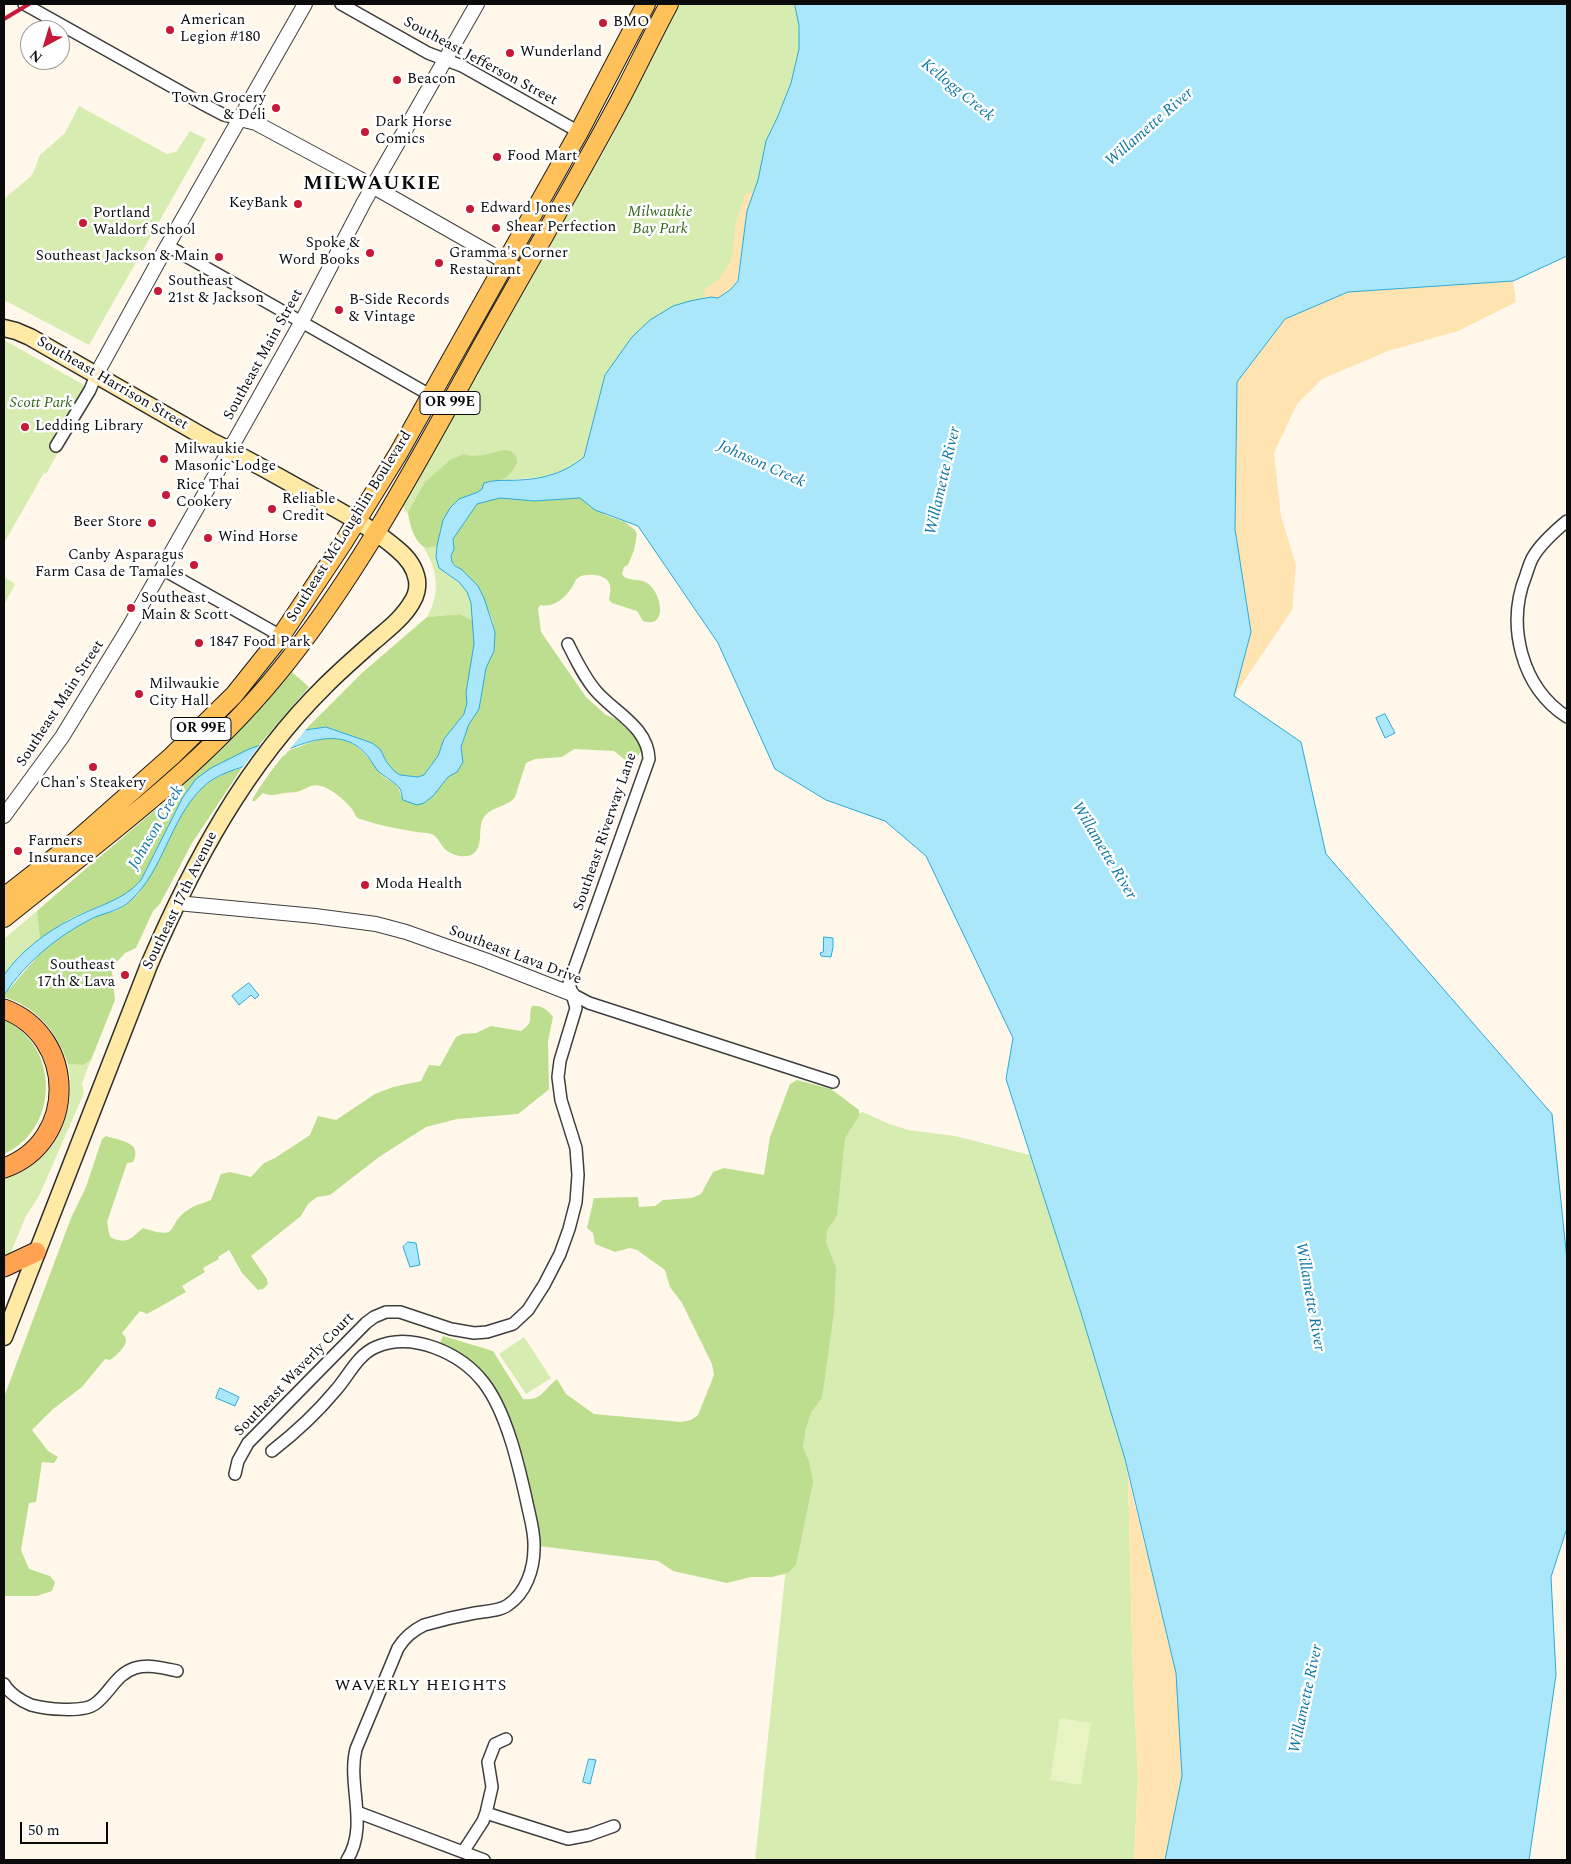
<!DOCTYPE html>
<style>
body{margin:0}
#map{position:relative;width:1571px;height:1864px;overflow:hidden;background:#fff8ea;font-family:Spectral,serif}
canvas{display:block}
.frame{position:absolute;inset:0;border:5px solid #0b0b0b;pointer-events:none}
.north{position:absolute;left:20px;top:20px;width:50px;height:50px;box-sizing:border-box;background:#fff;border:1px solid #9d9d9d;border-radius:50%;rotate:219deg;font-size:14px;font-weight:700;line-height:20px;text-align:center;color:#0b0b0b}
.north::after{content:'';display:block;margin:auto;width:18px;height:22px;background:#c51938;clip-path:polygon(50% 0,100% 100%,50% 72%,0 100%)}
.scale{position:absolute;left:20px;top:1822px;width:88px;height:22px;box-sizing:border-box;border:2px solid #0b0b0b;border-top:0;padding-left:6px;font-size:15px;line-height:18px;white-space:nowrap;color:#0b0b0b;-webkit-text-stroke:4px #fff;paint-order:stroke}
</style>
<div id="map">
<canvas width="1571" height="1864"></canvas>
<div class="frame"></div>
<div class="north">N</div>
<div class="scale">50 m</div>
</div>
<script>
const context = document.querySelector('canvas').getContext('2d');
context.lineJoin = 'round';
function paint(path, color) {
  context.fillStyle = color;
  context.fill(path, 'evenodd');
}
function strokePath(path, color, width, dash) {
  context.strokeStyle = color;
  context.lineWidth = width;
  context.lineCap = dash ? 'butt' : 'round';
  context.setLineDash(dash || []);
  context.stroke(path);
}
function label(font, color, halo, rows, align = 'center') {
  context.font = font + ' Spectral,serif';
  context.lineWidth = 5;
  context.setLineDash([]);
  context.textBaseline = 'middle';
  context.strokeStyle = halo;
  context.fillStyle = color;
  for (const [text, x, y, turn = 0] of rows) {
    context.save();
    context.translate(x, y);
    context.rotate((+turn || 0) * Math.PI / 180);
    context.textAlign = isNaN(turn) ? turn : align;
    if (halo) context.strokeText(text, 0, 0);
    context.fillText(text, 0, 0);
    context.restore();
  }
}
paint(new Path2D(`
 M680 4H795L799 26V49L791 83 778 116 769 133 758 180 747 211 737 281 711 297 673 306 605 375 584 457 565 471 542 477 497 481 419 529 402 506 613 135Z
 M79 106 167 154 176 152 190 131 206 139 89 345 4 300V199L30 177 33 173 40 155 65 133Z
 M4 340 93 390 46 474 44 473 4 543Z
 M422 545 428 548 437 546C434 577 451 570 465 590 472 600 472 611 473 621L460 614 427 617C441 592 438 569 422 545Z
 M4 577 15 584 4 605Z
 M37 911 40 939 20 956 4 975V939Z
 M91 1060 82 1083 84 1093 39 1196 26 1216 11 1252 4 1259V1180C14 1175 25 1171 34 1164 66 1140 75 1100 68 1064L83 1065Z
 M863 1112 887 1123 908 1130 955 1136 1030 1155 1082 1316 1125 1459 1128 1477 1133 1676 1138 1778 1134 1860H755L831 1141 844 1118Z
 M524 1337 551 1378 526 1394 499 1354Z`), '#d7ecb0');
paint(new Path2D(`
 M503 450 511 451 516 456 517 463C511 474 505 481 491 481L478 492 467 495 443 520 437 546C436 546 429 548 428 548 415 546 409 523 408 512L425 482 450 460 464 454 472 456 484 455Z
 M500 498 535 501 580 498 584 500 605 515 625 522 635 530 637 534 634 550 628 565 624 567 622 574C626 582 640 578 647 583 662 592 668 630 643 621L637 611 612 603 609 600C610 594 612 586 608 581 603 574 586 573 579 577 574 580 574 586 570 590 564 599 552 608 541 605L538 608 541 632 586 697 606 715 616 719 635 736 643 749 634 761 629 763 614 751 574 749 562 757 535 759 526 763 515 797C508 807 492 806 484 817 477 827 484 845 474 853 468 859 452 856 446 850 440 845 439 837 431 834 426 832 421 833 416 832 398 829 378 825 360 819 355 818 355 812 351 808 346 801 332 790 324 787 311 783 311 787 300 791 295 793 290 792 285 793 276 794 272 797 263 793L255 801H252C254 794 282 755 288 751 291 749 296 748 299 747 314 741 330 734 347 741 362 747 370 761 380 773 389 784 399 780 401 797L433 796 448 777 457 772 462 754 461 747 469 724 479 709 486 668 494 651 495 632 492 619 478 586 452 562 451 556 454 549 453 539 477 504Z
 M460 614 473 621 474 644 466 693 467 703 464 714 444 739 438 756 424 775 418 777 400 775 394 771 386 761 380 749 371 743 326 727 305 730 363 672 427 617Z
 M292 672 309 687 259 745 211 768 183 797 141 880C123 902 95 906 70 919 59 925 50 933 40 939L37 911C124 834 219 764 292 672Z
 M242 768 192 843 160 904 153 911 136 948 125 953 114 965 112 973 115 1000 91 1060 83 1065 68 1064C58 1033 36 1006 4 997V995L45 948 76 927 103 913 116 911 126 905 139 893 186 806 202 788 212 780 227 772Z
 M532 1006C541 1005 548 1010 553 1017L548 1041 549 1089 547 1091 518 1114 457 1119 426 1127 379 1157 330 1195 317 1197 308 1204 301 1216 251 1256 267 1279 268 1284 263 1289 258 1290 242 1273 229 1250 218 1257 219 1259 203 1268 205 1272 182 1286 186 1292 147 1314 140 1311 122 1333C124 1335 126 1338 126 1340 126 1347 115 1357 110 1360L105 1359 82 1387 53 1409 32 1430 48 1451 58 1457 54 1463 42 1462 36 1502 29 1503 21 1550 29 1569 50 1576 55 1582 52 1591 37 1596H4V1397L71 1218 86 1187 102 1139 106 1136C121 1141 143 1142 133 1162L127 1163 107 1222 110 1237C127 1245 130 1239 143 1228 183 1241 164 1225 188 1210 194 1205 204 1203 211 1200L221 1174 230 1172 251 1177 264 1163 275 1158 310 1135 318 1116 336 1120 375 1094 393 1087 421 1081 429 1065 440 1066 456 1037 462 1034 476 1033 491 1026 521 1031C536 1021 527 1018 532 1006Z
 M4 1020C60 1045 60 1129 4 1154Z
 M797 1080 831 1089 859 1110V1116L845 1138 837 1216 827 1230 826 1242 836 1268 834 1312 822 1398 811 1412 805 1432 803 1448 809 1461 813 1482 796 1565 788 1573 772 1577H751L727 1583 673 1571 658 1561 539 1546 533 1503 520 1456 484 1376 472 1363 459 1354 439 1345 443 1336 493 1351 523 1399C542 1401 544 1389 557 1379L566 1394 594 1414 681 1422 691 1420 698 1415 714 1375 712 1364 682 1303 670 1287 665 1270 637 1250 630 1248 615 1252 595 1244 593 1233 587 1228 594 1198 638 1197 639 1207 655 1206 663 1200 692 1198 701 1194 713 1172 724 1168 764 1175 770 1137 790 1084Z`), '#bdde8e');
paint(new Path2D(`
 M746 193H753L744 224 737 281 730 290 718 298H704L705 289 718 280 729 264 732 257 736 221Z
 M1513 281 1516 302 1458 331 1388 351 1322 379 1297 404 1274 453 1281 516 1296 565 1292 610 1234 696 1251 632 1235 529 1237 382 1285 319 1348 292Z
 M1128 1477 1176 1673 1182 1776 1165 1860H1134L1138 1778 1133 1676Z`), '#ffe4b2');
paint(new Path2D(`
 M1060 1718 1091 1723 1081 1785 1050 1780Z`), '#e8f3c3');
const water = new Path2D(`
 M795 4H1567V256L1513 281 1348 292 1285 319 1237 382 1235 529 1251 632 1234 696 1301 742 1326 854 1552 1114 1567 1260V1528L1551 1577 1556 1675 1529 1860H1165L1182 1776 1176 1673 1125 1459 1082 1316 1006 1079 1013 1038 926 856 885 821 826 800 775 769 718 643 638 526 595 510 580 498 535 501 500 498 477 504 453 539 454 549 451 556 452 562 455 566 461 569 478 586 484 598 495 632 494 651 486 668 479 709 469 724 461 747 463 762 457 772 448 777 433 796 424 803 417 805 403 800C401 796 402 792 400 789 398 784 383 776 377 770 373 764 369 757 364 752 335 722 289 750 258 762 238 769 216 773 201 789 170 820 163 871 131 900 119 912 105 912 91 919 56 937 26 962 4 995V975C20 952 47 931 72 919 96 906 123 901 141 880L183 797 196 779 211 768 249 749 305 730 326 727 372 743 380 749 386 761 394 771 400 775 418 777 424 775 438 756 444 739 464 714 467 703 466 693 474 644 471 603 467 592 459 582 439 568 436 557 437 546 443 520 450 508 459 499 478 492 482 489 484 483C496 479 507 481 519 480 543 479 565 473 584 457L605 375 632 337 650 320 673 306 690 301 711 297 718 298 730 290 738 281 747 211 758 180 766 141 778 116 791 83 799 49V26Z
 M1385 714 1395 733 1385 738 1376 718Z
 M824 937 833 938V947L831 957 821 956 820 953 823 952Z
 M249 983 259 995 255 999 251 995 239 1005 232 996Z
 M408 1242 416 1243 420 1265 410 1267 403 1247Z
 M220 1388 239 1397 235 1406 216 1398Z
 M589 1759 596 1760 590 1784 583 1782Z`);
paint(water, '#aae7fb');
strokePath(water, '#2ba9d8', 1);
paint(new Path2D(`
 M304 728H307L285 755 240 771 263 741Z`), '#fff8ea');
const minor = new Path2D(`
 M24 4 201 103 224 115 240 119
 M341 4 428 53 462 66 579 132
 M168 246 430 395
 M56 446 90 390 96 375
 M1567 521C1555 531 1541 543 1533 557 1530 562 1528 569 1526 575 1506 625 1521 687 1567 717
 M162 569 281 636
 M572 994 589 1003 833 1082
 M272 1451C295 1433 316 1414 335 1391 348 1377 357 1355 376 1347 412 1331 461 1353 484 1383 507 1413 519 1467 527 1503 530 1518 535 1533 534 1548 534 1569 526 1593 508 1605 500 1611 486 1611 475 1613 458 1616 441 1620 424 1625 412 1631 405 1637 398 1648L356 1749C347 1785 369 1826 347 1860
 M235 1474 238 1461 248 1443 366 1323 374 1317 386 1312H400L451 1329 474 1333 487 1332 513 1324 528 1310 544 1285 560 1254 569 1229 576 1202 578 1175 576 1148 561 1100 558 1077 560 1061 576 1008 569 983 649 759C648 727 615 713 596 691 584 677 576 660 568 644
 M4 1684C9 1693 21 1701 31 1705 45 1709 83 1713 95 1704 110 1693 116 1674 135 1668 149 1664 163 1668 177 1671
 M357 1812 484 1860
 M486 1813 492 1787 488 1762 495 1744 506 1739
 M463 1852 483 1821 486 1813 568 1839 589 1835 614 1826`);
const tertiary = new Path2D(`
 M240 119 256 123 358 178 523 272
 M96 375 157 264 305 4
 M4 816 62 737 128 629 237 437 301 323 364 202 477 4
 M177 903 315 916 376 924 406 932 485 960 572 994`);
const secondary = new Path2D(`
 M4 328 16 331 30 337 211 441C247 458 282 479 317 498 344 514 374 529 397 549 407 557 415 568 417 580 418 587 416 596 412 602 403 618 387 630 373 642 357 656 341 670 325 686 245 765 193 863 149 965L4 1337`);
const primary = new Path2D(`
 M4 897 77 840 172 756 234 695 281 636 343 543 398 454 579 132 646 4
 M4 918C97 843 197 771 274 678 352 584 414 469 473 362 522 273 574 186 622 96 638 65 653 34 669 4`);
const trunk = new Path2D(`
 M4 1009C77 1036 78 1142 4 1168
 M4 1267 36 1252`);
strokePath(minor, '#3e3e3e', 14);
strokePath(tertiary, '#3e3e3e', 16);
strokePath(secondary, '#2d2d2d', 19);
strokePath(primary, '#1c1c1c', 20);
strokePath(trunk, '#1c1c1c', 21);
strokePath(minor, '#fff', 11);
strokePath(tertiary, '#fff', 14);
strokePath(secondary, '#ffe9a5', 16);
strokePath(primary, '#ffc15a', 18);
strokePath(trunk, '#ffa251', 19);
strokePath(new Path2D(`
 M4 19 29 4`), '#c51938', 4);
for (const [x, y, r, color] of [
 [603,23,5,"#c51938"],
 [170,30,5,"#c51938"],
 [510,53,5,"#c51938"],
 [397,80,5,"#c51938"],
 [276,108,5,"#c51938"],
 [365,132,5,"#c51938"],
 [497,157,5,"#c51938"],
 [298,204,5,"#c51938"],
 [470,209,5,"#c51938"],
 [83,223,5,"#c51938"],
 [496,228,5,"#c51938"],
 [370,253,5,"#c51938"],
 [219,257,5,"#c51938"],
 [439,263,5,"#c51938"],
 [158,291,5,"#c51938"],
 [339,310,5,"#c51938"],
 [25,427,5,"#c51938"],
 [164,459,5,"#c51938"],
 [166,495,5,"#c51938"],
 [272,509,5,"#c51938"],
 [152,523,5,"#c51938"],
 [208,538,5,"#c51938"],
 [194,565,5,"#c51938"],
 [131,608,5,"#c51938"],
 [199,643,5,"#c51938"],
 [139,694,5,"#c51938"],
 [93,767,5,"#c51938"],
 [18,851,5,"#c51938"],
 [365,885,5,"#c51938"],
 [125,975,5,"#c51938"]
]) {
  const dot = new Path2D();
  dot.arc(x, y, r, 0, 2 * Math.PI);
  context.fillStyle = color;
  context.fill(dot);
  strokePath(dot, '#fff', 2);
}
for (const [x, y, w] of [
 [450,403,60],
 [201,729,60]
]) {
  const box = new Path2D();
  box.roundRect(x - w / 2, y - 11.5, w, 23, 4);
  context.fillStyle = '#fff';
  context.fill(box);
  strokePath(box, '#0b0b0b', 1);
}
label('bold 14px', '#0b0b0b', null, [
 ["OR 99E",450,403],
 ["OR 99E",201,729]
]);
label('15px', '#0b0b0b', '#fff', [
 ["American",180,21],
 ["Legion #180",180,38],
 ["BMO",613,23],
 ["Wunderland",520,53],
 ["Beacon",407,80],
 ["Town Grocery",266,99,"right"],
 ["& Deli",266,116,"right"],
 ["Dark Horse",375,123],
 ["Comics",375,140],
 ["Food Mart",507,157],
 ["KeyBank",288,204,"right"],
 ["Edward Jones",480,209],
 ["Portland",93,214],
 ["Waldorf School",93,231],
 ["Shear Perfection",506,228],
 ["Spoke &",360,244,"right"],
 ["Word Books",360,261,"right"],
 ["Gramma's Corner",449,254],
 ["Restaurant",449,271],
 ["Southeast Jackson & Main",209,257,"right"],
 ["Southeast",168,282],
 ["21st & Jackson",168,299],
 ["B-Side Records",349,301],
 ["& Vintage",349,318],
 ["Ledding Library",35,427],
 ["Milwaukie",174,450],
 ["Masonic Lodge",174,467],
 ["Rice Thai",176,486],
 ["Cookery",176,503],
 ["Reliable",282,500],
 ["Credit",282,517],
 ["Beer Store",142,523,"right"],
 ["Wind Horse",218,538],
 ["Canby Asparagus",184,556,"right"],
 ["Farm Casa de Tamales",184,573,"right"],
 ["Southeast",141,599],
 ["Main & Scott",141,616],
 ["1847 Food Park",209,643],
 ["Milwaukie",149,685],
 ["City Hall",149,702],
 ["Chan's Steakery",93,784,"center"],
 ["Farmers",28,842],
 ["Insurance",28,859],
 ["Moda Health",375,885],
 ["Southeast",115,966,"right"],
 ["17th & Lava",115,983,"right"]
], 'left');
label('15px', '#0b0b0b', '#fff', [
 ["Southeast Jefferson Street",480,62,28],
 ["Southeast Main Street",264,355,-61],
 ["Southeast Harrison Street",112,384,30],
 ["Southeast McLoughlin Boulevard",350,527,-58],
 ["Southeast Main Street",61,704,-57],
 ["Southeast Riverway Lane",606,832,-71],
 ["Southeast 17th Avenue",181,901,-64],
 ["Southeast Lava Drive",515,956,21],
 ["Southeast Waverly Court",295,1375,-46]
]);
label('italic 15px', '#326717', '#fff', [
 ["Milwaukie",660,213],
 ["Bay Park",660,230],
 ["Scott Park",41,404]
]);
label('italic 16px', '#0c76a6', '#fff', [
 ["Kellogg Creek",957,91,39],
 ["Willamette River",1150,128,-41],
 ["Johnson Creek",761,465,24],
 ["Willamette River",944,481,-77],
 ["Johnson Creek",157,828,-60],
 ["Willamette River",1103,851,59],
 ["Willamette River",1309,1297,80],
 ["Willamette River",1307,1699,-78]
]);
context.letterSpacing = '1px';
label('16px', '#0b0b0b', '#fff', [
 ["WAVERLY HEIGHTS",421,1687]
]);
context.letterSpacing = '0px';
context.letterSpacing = '1px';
label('bold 20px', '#0b0b0b', '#fff', [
 ["MILWAUKIE",372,185]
]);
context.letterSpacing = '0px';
</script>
